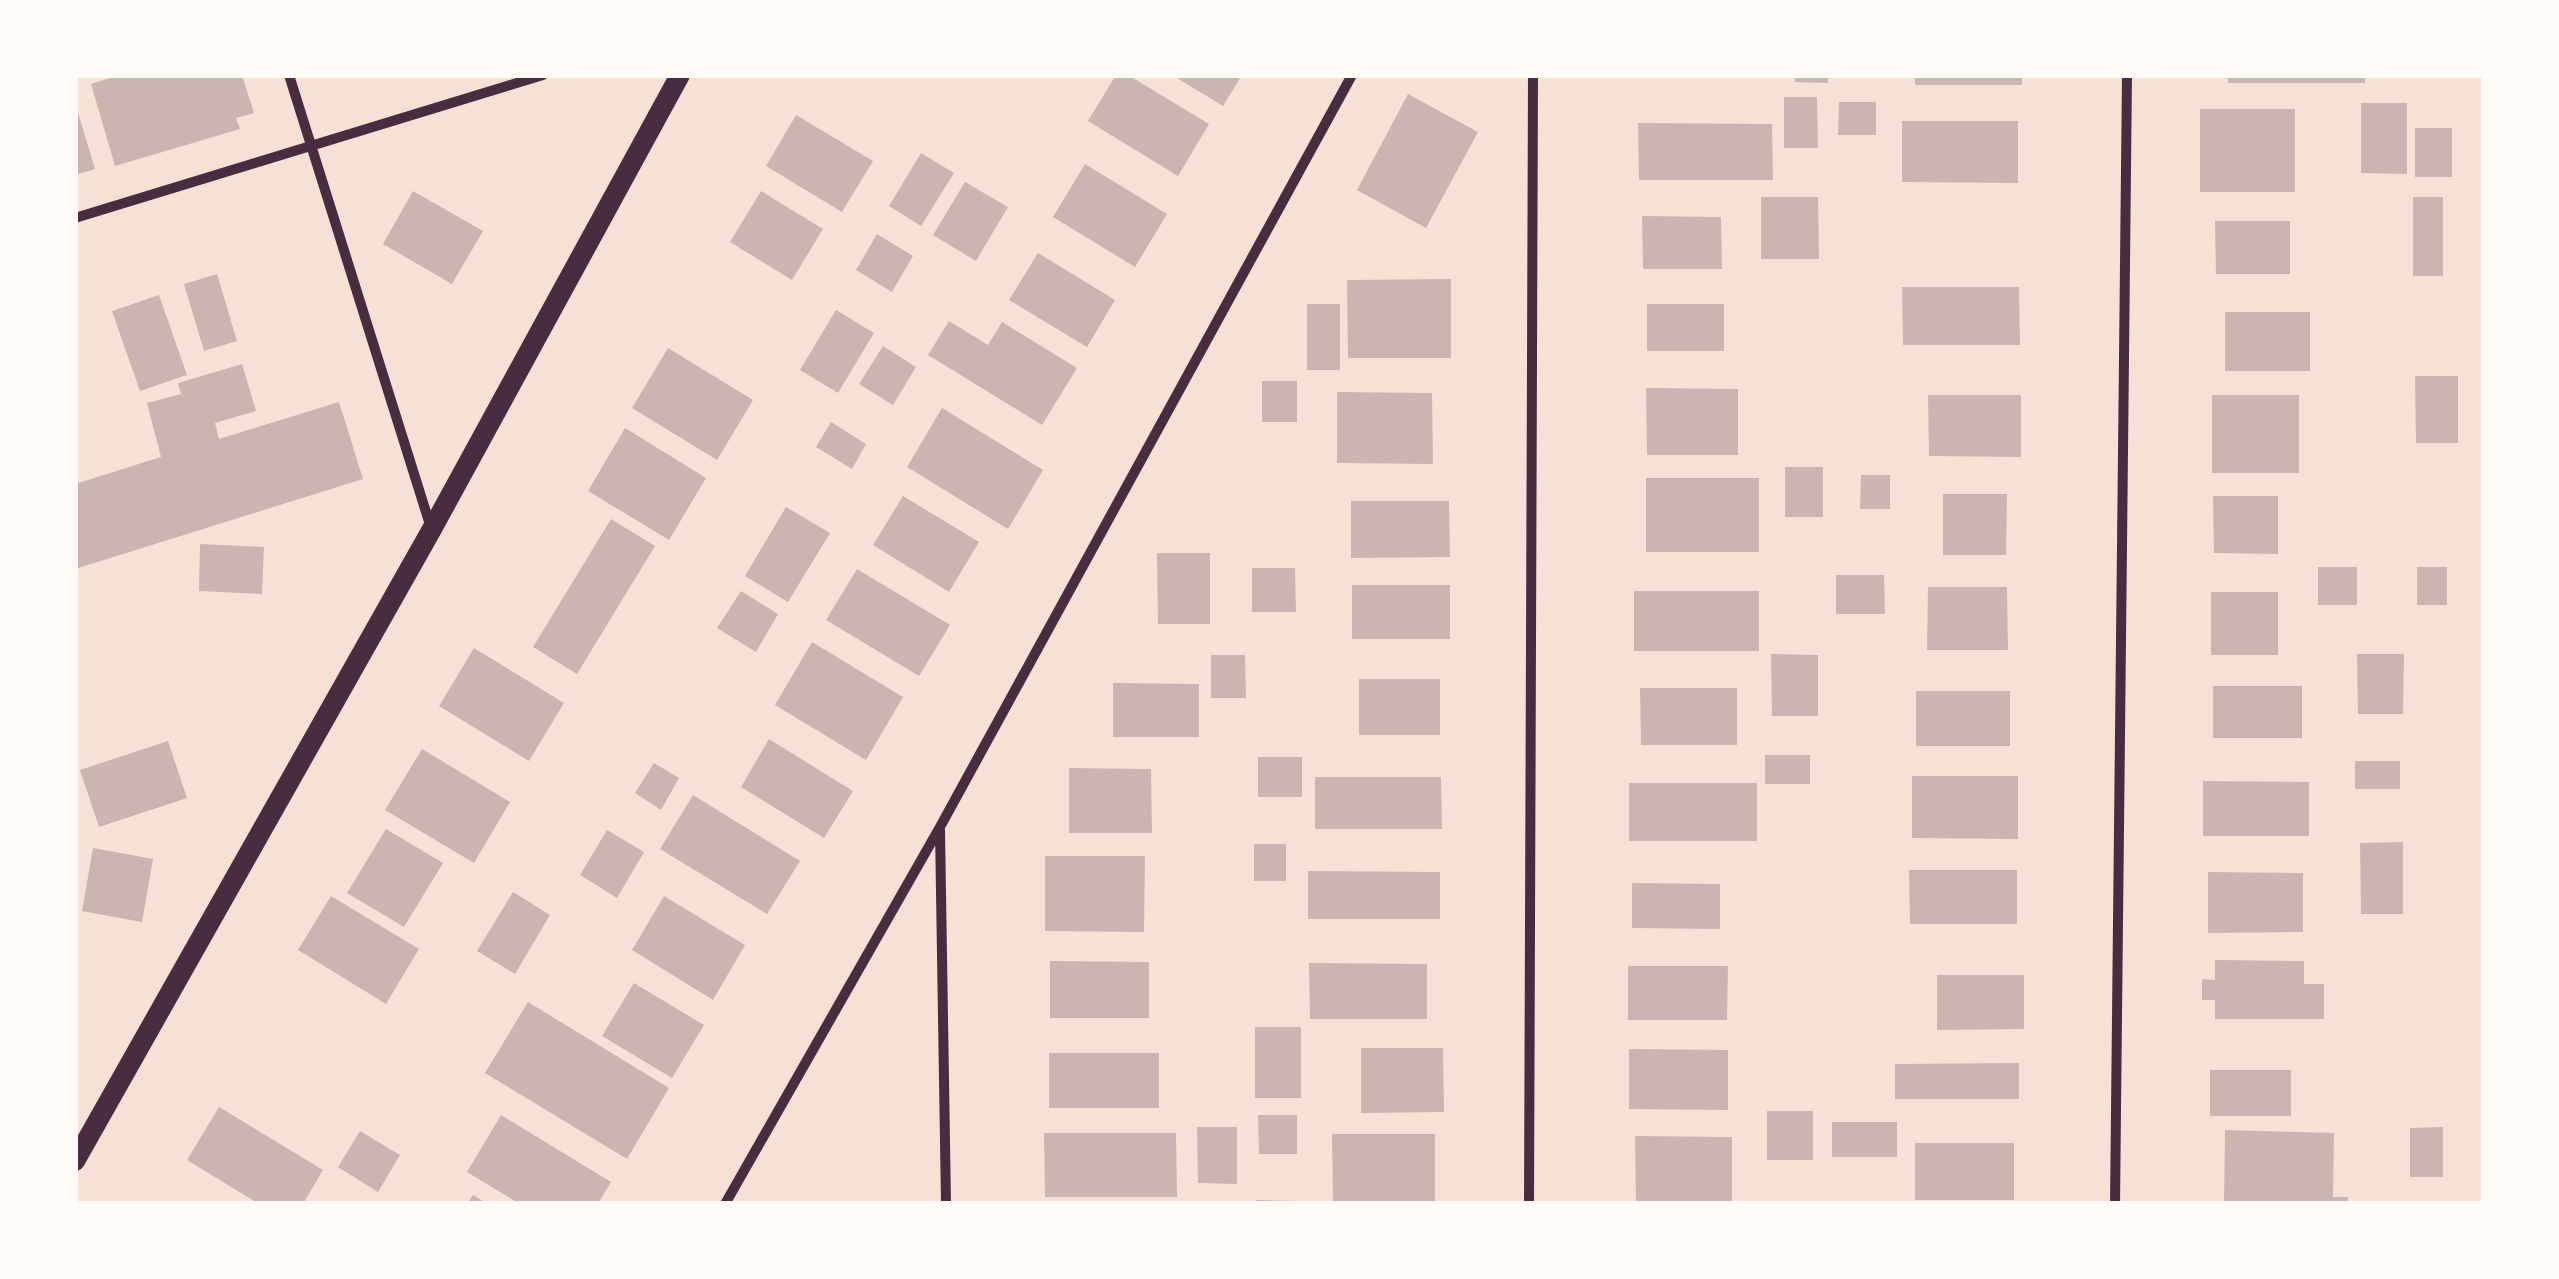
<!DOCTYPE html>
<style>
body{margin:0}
#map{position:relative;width:2559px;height:1279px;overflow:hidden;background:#f7e1d7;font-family:Signika,sans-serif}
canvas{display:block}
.frame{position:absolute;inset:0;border:78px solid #fffaf5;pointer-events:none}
</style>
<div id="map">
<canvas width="2559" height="1279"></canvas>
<div class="frame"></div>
</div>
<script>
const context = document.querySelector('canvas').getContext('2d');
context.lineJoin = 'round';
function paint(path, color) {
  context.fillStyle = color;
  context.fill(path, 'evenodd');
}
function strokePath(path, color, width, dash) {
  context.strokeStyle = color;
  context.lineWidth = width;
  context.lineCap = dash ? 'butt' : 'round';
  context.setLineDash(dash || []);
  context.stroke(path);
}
paint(new Path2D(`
 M120 75H242L254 113 236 118 240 129 115 166 91 84Z
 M1116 75H1128L1209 124 1178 176 1088 121Z
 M1172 75H1242L1223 106Z
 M1795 75H1828V83L1795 82Z
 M1915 75H2022V85H1915Z
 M2228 75H2365V83H2228Z
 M1408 94 1478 132 1426 228 1357 190Z
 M1784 97H1817L1818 148H1784Z
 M1839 102H1876V135H1838Z
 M2361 103H2407V174L2361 173Z
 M76 106 95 169 75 175V107Z
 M2200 109H2295V192H2200Z
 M796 115 873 161 842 212 766 166Z
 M1902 121H2018V183L1902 182Z
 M1638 123 1772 124 1773 180H1639Z
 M2415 128H2452V177H2415Z
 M921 153 954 173 921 226 889 206Z
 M1085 164 1167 214 1135 267 1053 217Z
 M965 182 1008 207 976 261 933 235Z
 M413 191 483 231 452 284 383 244Z
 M761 191 823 229 792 280 730 242Z
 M1761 197H1818L1819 259H1761Z
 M2413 197H2443V276H2413Z
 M1642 216 1721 217 1722 269H1643Z
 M2215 221H2290V274H2216Z
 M877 234 913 256 892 292 856 270Z
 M1038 253 1115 300 1087 347 1009 300Z
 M217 274 237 341 204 351 184 284Z
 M1451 279V358H1348L1347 280Z
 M1902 287H2019L2020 345H1903Z
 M159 295 187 375 140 391 112 311Z
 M1307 304H1340V370H1307Z
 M1647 304H1724V351H1647Z
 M836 310 874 333 838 393 800 370Z
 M2225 312H2310V371H2225Z
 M949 321 988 345 1002 322 1077 368 1042 425 928 355Z
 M883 346 916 367 893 405 859 384Z
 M668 348 753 400 717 460 632 408Z
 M242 364 256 411 215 423 219 439 339 402 363 479 75 569V484L161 457 147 403 181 394 178 383Z
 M2415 376H2458V443H2416Z
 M1262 381H1297V422H1262Z
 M1646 388 1738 389V455H1647Z
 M1337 392 1432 393 1433 464 1337 463Z
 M1928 395H2021V457L1929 456Z
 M2212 395H2299V473H2212Z
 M942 408 1043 470 1008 529 907 467Z
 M831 422 866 444 852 469 816 447Z
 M625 428 706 478 669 540 588 491Z
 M1785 467H1823V517H1785Z
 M1861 475H1890V509H1860Z
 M1646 478H1759V552H1646Z
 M1943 494H2007L2006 555H1943Z
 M903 496 979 542 949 592 873 545Z
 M2213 496H2278V554L2214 553Z
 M1351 501H1449L1450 557 1351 558Z
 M786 507 830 533 788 602 745 576Z
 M611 519 655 546 577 674 533 647Z
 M200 544 264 547 262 594 199 591Z
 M1157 553H1210V624H1158Z
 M2318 567H2357V605H2318Z
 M2417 567H2447V605H2417Z
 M1252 568H1295L1296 612H1252Z
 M857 569 950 625 919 676 826 620Z
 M1836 575H1884L1885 614H1836Z
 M1352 585H1450V639H1352Z
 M1928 587H2007L2008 650H1927Z
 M741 591 778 614 756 652 717 628Z
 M1634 591H1759V651H1634Z
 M2211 592H2278V655H2211Z
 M812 642 903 697 866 760 775 705Z
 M474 648 564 703 529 761 439 706Z
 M1771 654 1818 655V716H1772Z
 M2357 654H2404L2403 714H2358Z
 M1211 655H1245L1246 698H1211Z
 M1359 679H1440V735H1359Z
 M1113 683 1199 684V737H1113Z
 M2213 686H2302V738H2213Z
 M1640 688H1737V745H1641Z
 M1916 691H2010V746H1916Z
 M769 739 853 791 824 838 741 787Z
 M168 741 187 798 99 827 80 770Z
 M422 749 510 802 474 863 385 810Z
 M1765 755H1810V784H1765Z
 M1258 757H1302V797H1258Z
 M2355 761H2400V789H2355Z
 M654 763 679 778 661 810 635 793Z
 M1069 768 1151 769 1152 833H1069Z
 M1912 776H2018V839L1912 838Z
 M1315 777H1441L1442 829H1315Z
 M2203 781 2309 782V836H2203Z
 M1629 783H1757V841H1629Z
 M693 795 800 861 767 914 660 849Z
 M386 829 443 863 404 927 347 893Z
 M607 830 644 852 617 898 580 875Z
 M2403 842V914H2361L2360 843Z
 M1254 844H1286V881H1254Z
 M93 848 153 859 142 922 82 911Z
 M1045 856H1145L1144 932 1045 931Z
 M1909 870H2017V924H1910Z
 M1308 871 1440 872V919H1308Z
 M2208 872 2303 873V932L2208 933Z
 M1632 883 1720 884V929L1632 928Z
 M513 892 550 915 515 974 477 951Z
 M331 896 419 949 386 1004 298 950Z
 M664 896 745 945 713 1000 632 950Z
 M2215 960 2304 961V984H2324V1019H2215V1000H2202V979L2215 980Z
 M1050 961 1149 962V1018H1050Z
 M1309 963 1427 964V1019H1310Z
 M1628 966H1728L1727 1020H1628Z
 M1937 975H2024V1029L1937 1030Z
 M634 983 704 1025 672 1078 602 1036Z
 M528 1002 669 1088 627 1159 485 1073Z
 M1255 1027H1301V1098H1255Z
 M1361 1048H1443L1444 1112 1361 1113Z
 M1629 1049 1728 1050V1110L1629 1109Z
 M1049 1053H1159V1108H1049Z
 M2019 1063V1099H1895V1064Z
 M2210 1070H2291V1116H2210Z
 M219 1107 323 1170 303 1204H259L187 1160Z
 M1767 1111H1813V1160H1767Z
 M501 1115 611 1182 598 1204H520L467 1172Z
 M1258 1115H1297V1154H1259Z
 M1832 1122H1897V1157H1832Z
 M1197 1127H1237V1184L1198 1183Z
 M2443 1127V1177H2410V1128Z
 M2225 1130 2334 1133 2333 1197H2348V1204H2224Z
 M360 1131 400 1155 378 1192 338 1167Z
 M1044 1133H1176L1177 1197H1045Z
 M1332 1134H1435V1204H1333Z
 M1635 1136 1732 1137V1204H1636Z
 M1915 1143H2014V1200H1915Z
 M473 1195 488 1204H467Z
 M1256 1200 1298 1201V1204H1256Z`), '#ccb4b1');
strokePath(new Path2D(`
 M289 75 431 528
 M75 218 543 75
 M940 830 946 1204
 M725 1204 940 827 1352 75
 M1529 1204 1533 75
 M2115 1204 2127 75`), '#4a2c40', 10);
strokePath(new Path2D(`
 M75 1161 432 529 680 75`), '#4a2c40', 20);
</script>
